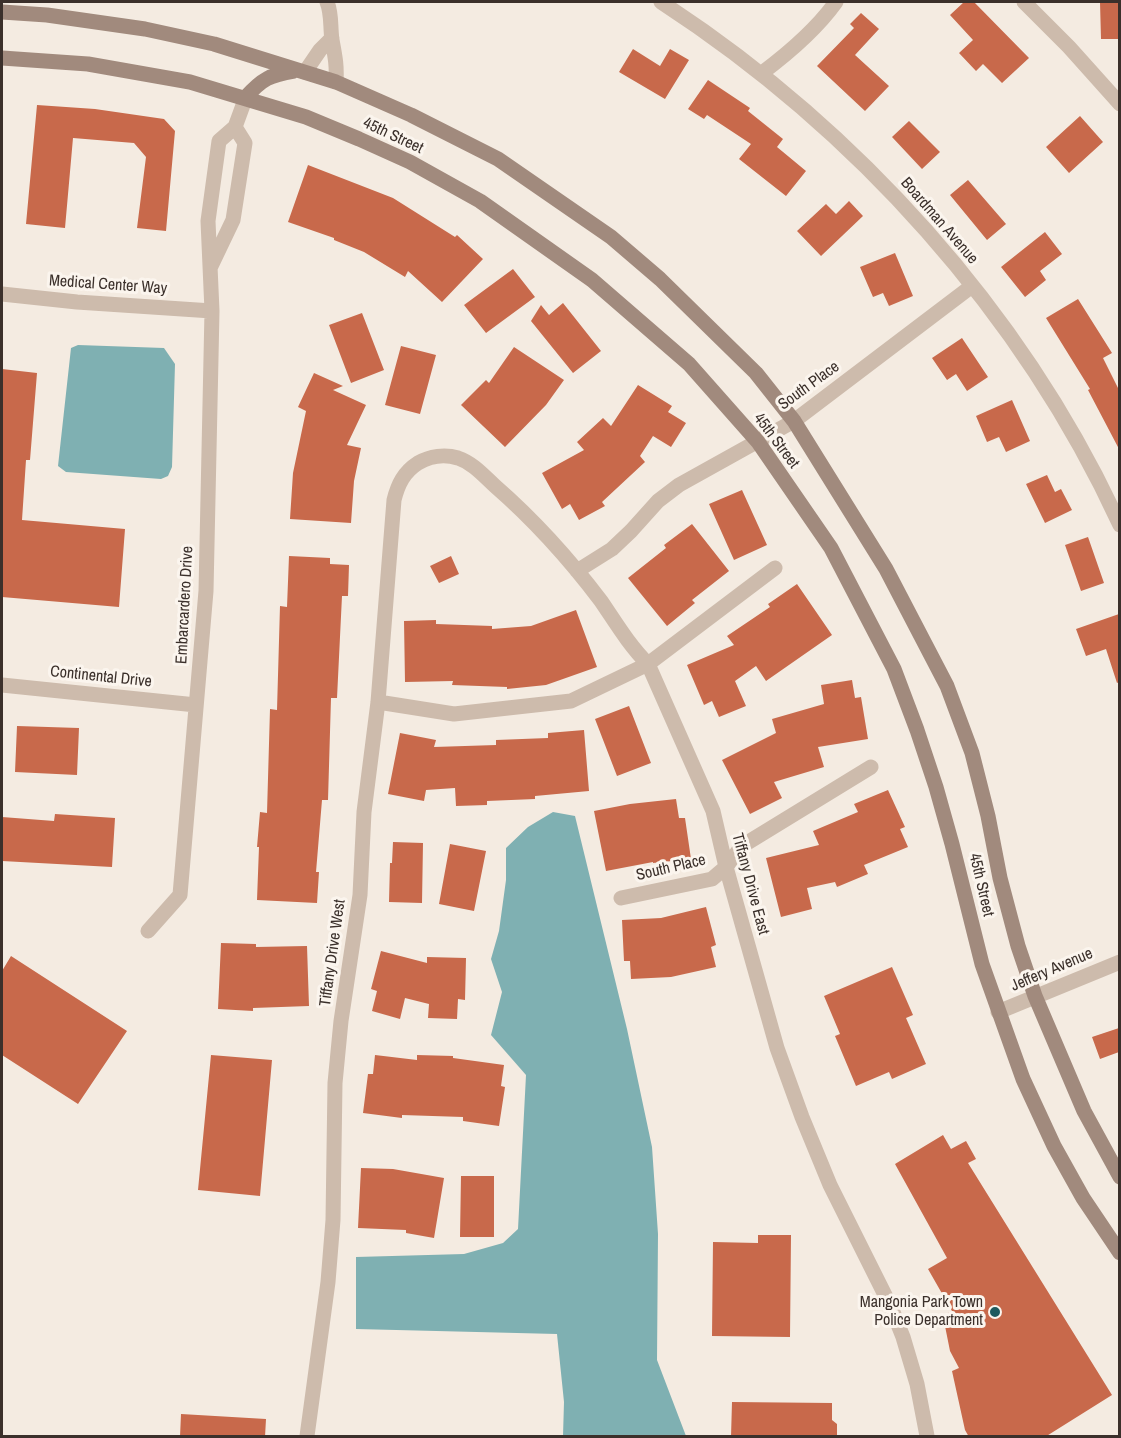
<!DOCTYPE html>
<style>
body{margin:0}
#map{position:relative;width:1121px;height:1438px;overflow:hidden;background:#f4ebe1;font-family:"Archivo Narrow",sans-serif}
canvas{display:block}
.frame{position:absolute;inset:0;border:3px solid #3b302b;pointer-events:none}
</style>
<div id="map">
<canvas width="1121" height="1438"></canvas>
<div class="frame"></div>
</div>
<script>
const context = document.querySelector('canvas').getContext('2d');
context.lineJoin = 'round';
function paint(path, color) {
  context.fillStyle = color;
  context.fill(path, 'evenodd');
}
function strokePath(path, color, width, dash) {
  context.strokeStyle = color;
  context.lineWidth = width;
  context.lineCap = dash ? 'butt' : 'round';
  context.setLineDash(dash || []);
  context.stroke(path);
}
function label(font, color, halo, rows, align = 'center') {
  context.font = font + ' "Archivo Narrow",sans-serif';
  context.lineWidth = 6;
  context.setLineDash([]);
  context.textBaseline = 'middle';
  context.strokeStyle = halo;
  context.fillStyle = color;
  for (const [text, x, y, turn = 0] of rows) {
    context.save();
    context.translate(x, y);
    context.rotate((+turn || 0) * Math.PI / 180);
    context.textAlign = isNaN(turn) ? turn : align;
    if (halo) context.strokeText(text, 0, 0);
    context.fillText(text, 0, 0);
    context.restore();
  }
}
paint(new Path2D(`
 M78 345 164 348 175 364 172 467 168 476 161 479 66 472 58 466 71 348Z
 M553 812 575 816 627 1029 652 1147 658 1234 657 1360 686 1436H563L564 1402 557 1334 356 1329V1257L464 1254 503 1243 518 1229 526 1075 491 1035 502 992 491 959 499 931 506 880V848L528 827Z`), '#7fb0b2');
paint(new Path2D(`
 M964 2H974L1029 58 1002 83 983 64 976 71 959 53 973 40 950 15Z
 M1100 2H1119V39H1101Z
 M861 13 879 29 855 55 889 86 865 111 817 66 854 28 850 24Z
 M633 49 660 66 670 49 689 60 665 99 619 72Z
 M708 80 750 108 748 111 783 139 777 147 806 171 786 196 739 159 751 144 707 115 704 119 688 109Z
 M37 105 95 109 164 119 175 131 166 231 137 228 146 157 134 143 73 138 65 228 26 224Z
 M1080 116 1103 142 1069 173 1046 147Z
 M909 121 940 152 922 169 892 137Z
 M308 165 393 198 455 237 457 235 483 259 442 302 408 271 405 277 364 252 334 240V238L288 222Z
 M968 180 1006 224 987 240 950 195Z
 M849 201 863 216 821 256 797 231 826 204 836 214Z
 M1045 232 1062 254 1040 271 1046 280 1025 297 1001 267Z
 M895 253 913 296 889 306 883 293 873 297 860 267Z
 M513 269 535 297 486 333 464 305Z
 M1078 299 1112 353 1103 358 1119 390V449L1088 390 1090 389 1046 318Z
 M563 303 601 351 573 373 531 321 541 305 549 315Z
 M362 313 384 370 351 383 329 325Z
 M962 338 988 377 967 391 956 374 947 380 932 358Z
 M401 346 436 355 420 414 385 405Z
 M514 347 564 380 546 405 505 447 461 405 486 380 489 383Z
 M2 369 37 373 30 460H26L22 520 125 529 119 607 2 597Z
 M314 373 343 386 333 390 366 405 347 445 361 448 354 481 351 523 290 519 293 473 306 411 298 407Z
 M638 385 672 406 668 412 686 423 671 447 653 436 640 456 645 462 602 502 605 506 579 520 570 504 562 509 542 473 584 450 577 442 603 418 611 426Z
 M1012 400 1030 441 1006 452 999 437 987 442 976 416Z
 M1047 475 1055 492 1061 489 1072 510 1045 523 1026 484Z
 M742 490 767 545 734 560 709 504Z
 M692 524 729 571 692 600 695 603 667 626 628 578 666 548 664 545Z
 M1088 537 1104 583 1081 591 1065 545Z
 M289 556 330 558V564L349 565 348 596H342L337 698H331L328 800H322L316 872H319L317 903 257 900 259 847H257L260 812 267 813 270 709 277 710 280 606 287 607Z
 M451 556 459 574 439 583 430 566Z
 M797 584 832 635 766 681 756 666 735 681 746 706 719 717 712 701 704 705 687 665 734 645 727 636 770 607 768 604Z
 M576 610 597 667 546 685 507 689V687L452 685 453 681 405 682 404 621 436 620V624L492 626V629L531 626Z
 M1119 614V682L1117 683 1106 649 1086 656 1076 629Z
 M852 680 855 698 861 697 868 739 818 747 824 767 774 782 782 798 750 814 722 760 776 733 772 719 824 704 821 685Z
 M629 706 651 763 617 776 595 719Z
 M17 726 79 728 77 775 15 772Z
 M584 730 589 791 535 796V799L487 801V805L456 806 455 788 426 790 424 801 388 794 400 733 436 740 434 747 496 745V740L548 738V733Z
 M888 790 905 827 900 829 908 847 864 865 868 874 837 887 835 882 807 888 812 909 781 917 766 858 819 845 813 831 858 812 854 804Z
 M676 799 679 818H685L691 859 653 863V862L606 871 594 811 630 804Z
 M55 814 115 818 112 867 2 861V817L54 821Z
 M393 842 423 843 422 903 389 902 390 863H392Z
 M450 844 486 851 474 911 439 904Z
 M706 907 716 945 711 947 716 967 671 977 631 979 630 961H624L622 920 661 918Z
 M221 943 256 944V947L307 946 309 1006 253 1008V1011L218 1009Z
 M381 951 427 963V957L466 958 465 1000 458 999 457 1019 428 1018 429 1004 405 998 400 1019 372 1011 377 991 371 989Z
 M11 956 127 1031 78 1104 2 1055V971Z
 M892 967 913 1015 906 1018 926 1064 892 1079 889 1072 856 1086 835 1036 840 1034 824 996Z
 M1119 1028V1052L1100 1059 1092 1037Z
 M211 1055 272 1060 260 1196 198 1190Z
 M375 1055 417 1060V1055L453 1056V1058L504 1065 501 1086 505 1087 499 1126 463 1121V1117L402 1115V1118L363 1113 368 1074H373Z
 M943 1135 951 1149 966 1141 976 1159 968 1163 1112 1395 1045 1437H969L965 1430 952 1371 959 1368 950 1351 943 1316 952 1311 928 1269 947 1258 895 1164Z
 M361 1168 393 1169 444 1178 434 1238 406 1233V1230L358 1228Z
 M461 1176H494V1237H460Z
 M758 1235H791L790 1337 712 1336 713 1242 758 1243Z
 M732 1402 832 1403V1420L837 1424V1437H731Z
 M181 1414 266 1419 265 1437H180Z`), '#c8694b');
strokePath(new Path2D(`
 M327 2C332 14 330 26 332 40 335 56 337 65 336 82
 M661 2C856 129 1022 312 1120 525
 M1024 2 1069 47 1120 104
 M305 72 320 50 332 38
 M762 73C790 52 816 30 836 2
 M211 266 233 220 245 143 235 127
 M2 294 77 302 212 311
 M577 571 612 549 631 531 658 501 679 485 794 421 972 286
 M2 685 196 705
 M378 702 454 714 571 701 648 664 775 568
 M621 898 712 879 726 867 742 846 871 767
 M148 931 180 895 206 591 212 311 208 221 219 141 235 127 246 97
 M998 1012 1120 962
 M307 1436 328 1282 333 1220 335 1083 341 1021 360 895 364 812 378 702 394 500C398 484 404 472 418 463 430 456 445 454 458 458 473 463 484 476 495 486 534 520 570 560 601 601 616 623 629 645 648 664L713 811 726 867 777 1048 802 1117 830 1185 891 1307 903 1337 917 1384 927 1436`), '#cdbbac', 15);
strokePath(new Path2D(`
 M2 12 47 15 145 29 214 44 336 82 411 115 498 159 611 237 660 279 756 373 794 421 886 569 947 686 972 753 988 816 1000 878 1018 946 1035 996 1084 1111 1120 1177
 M2 58 88 64 190 82 306 117 359 139 410 162 480 201 592 280 689 364 758 442 831 548 894 669 917 730 936 787 952 844 982 964 1023 1079 1054 1146 1083 1198 1120 1253
 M246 97C262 79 270 75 294 71`), '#a18a7d', 15);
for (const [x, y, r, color] of [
 [995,1312,6,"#1f5a5e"]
]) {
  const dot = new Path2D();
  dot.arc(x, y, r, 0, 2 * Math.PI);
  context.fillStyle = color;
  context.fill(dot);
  strokePath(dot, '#fbf5ee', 2);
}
label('16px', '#3b302b', '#fbf5ee', [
 ["45th Street",393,136,25],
 ["Boardman Avenue",939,221,49],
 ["Medical Center Way",108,285,4],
 ["South Place",809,386,-36],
 ["45th Street",776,441,53],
 ["Embarcardero Drive",185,605,-87],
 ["Continental Drive",101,677,6],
 ["South Place",671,868,-13],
 ["Tiffany Drive East",750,884,75],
 ["45th Street",981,885,77],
 ["Tiffany Drive West",333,953,-82],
 ["Jeffery Avenue",1052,970,-23]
]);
label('16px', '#3b302b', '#fbf5ee', [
 ["Mangonia Park Town",983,1303],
 ["Police Department",983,1321]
], 'right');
</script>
